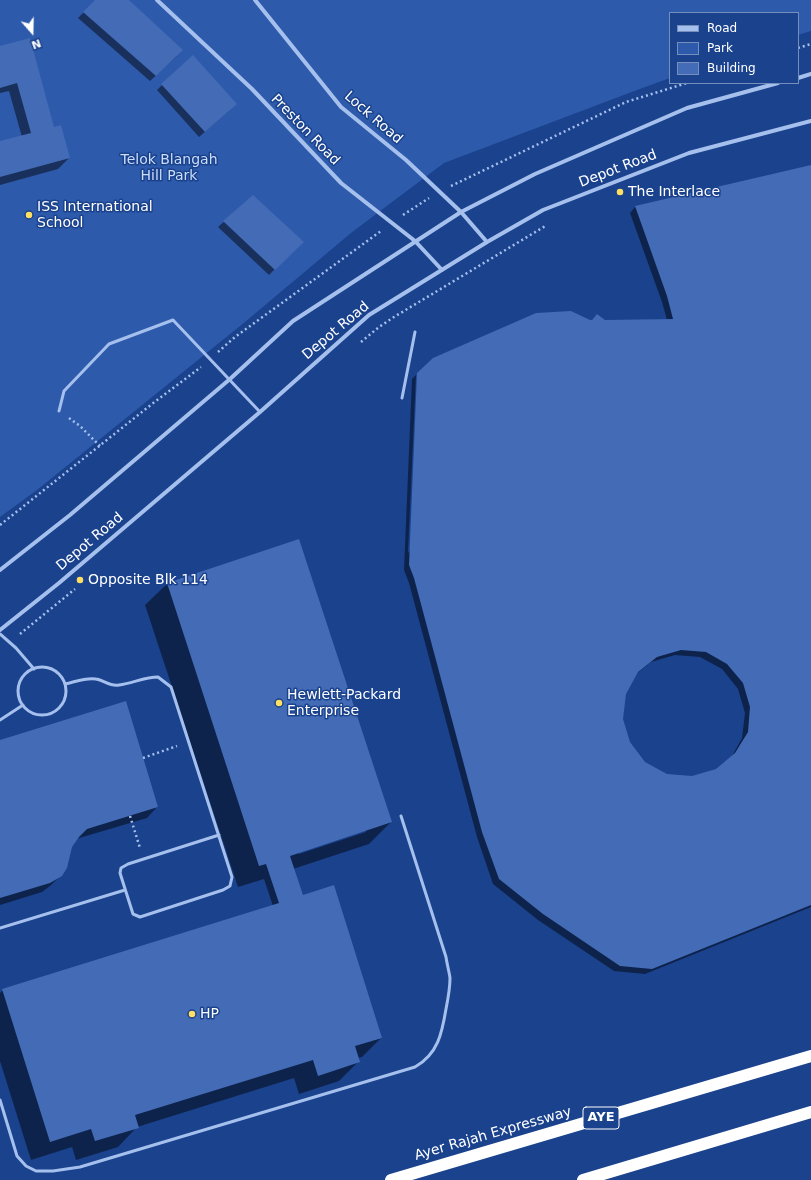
<!DOCTYPE html>
<style>
body{margin:0}
#map{position:relative;width:811px;height:1180px;overflow:hidden;background:#1a428d;font-family:"DejaVu Sans",sans-serif}
canvas{display:block}
.legend{position:absolute;left:669px;top:12px;width:130px;height:72px;box-sizing:border-box;background:#1a428d;border:1px solid #768ebb;margin:0;padding:5px 7px;list-style:none;font-size:12px;color:#fff}
.legend li{display:flex;align-items:center;gap:8px;height:20px}
.legend b{width:20px;border:1px solid #768ebb}
.north{position:absolute;left:12px;top:12px;width:40px;height:40px;-webkit-text-stroke:3px #1a428d;paint-order:stroke;rotate:160deg;font-size:11px;font-weight:700;line-height:16px;text-align:center;color:#fff}
.north::after{content:'';display:block;margin:auto;width:14px;height:18px;background:#fff;clip-path:polygon(50% 0,100% 100%,50% 72%,0 100%)}
</style>
<div id="map">
<canvas width="811" height="1180"></canvas>
<ul class="legend">
<li><b style="height:5px;background:#a6c0ee"></b>Road</li>
<li><b style="height:11px;background:#2d5aab"></b>Park</li>
<li><b style="height:11px;background:#436bb6"></b>Building</li>
</ul>
<div class="north">N</div>
</div>
<script>
const context = document.querySelector('canvas').getContext('2d');
context.lineJoin = 'round';
function paint(path, color) {
  context.fillStyle = color;
  context.fill(path, 'evenodd');
}
function strokePath(path, color, width, dash) {
  context.strokeStyle = color;
  context.lineWidth = width;
  context.lineCap = dash ? 'butt' : 'round';
  context.setLineDash(dash || []);
  context.stroke(path);
}
function label(font, color, halo, rows, align = 'center') {
  context.font = font + ' "DejaVu Sans",sans-serif';
  context.lineWidth = 3;
  context.setLineDash([]);
  context.textBaseline = 'middle';
  context.strokeStyle = halo;
  context.fillStyle = color;
  for (const [text, x, y, turn = 0] of rows) {
    context.save();
    context.translate(x, y);
    context.rotate((+turn || 0) * Math.PI / 180);
    context.textAlign = isNaN(turn) ? turn : align;
    if (halo) context.strokeText(text, 0, 0);
    context.fillText(text, 0, 0);
    context.restore();
  }
}
paint(new Path2D(`
 M0 0H811V31L798 35V13H670V78L637 90 444 163 351 233 245 322 37 490 0 517Z`), '#2d5aab');
paint(new Path2D(`
 M96 0H128L177 56 150 81 78 18Z
 M0 47 53 128 69 158 58 169 0 185V142L22 137 9 91 0 93Z
 M162 85 230 110 199 137 157 90Z
 M811 166V907L645 974 614 971 538 920 493 884 477 837 409 583 404 570 412 379 416 375 408 553 591 321 597 315 604 321 667 320 662 302 630 213 635 207ZM675 655 700 657 722 669 738 689 745 713 742 738 731 758 716 770 692 777 667 775 645 763 629 743 622 719 625 694 636 674 651 662Z
 M253 196 302 242 269 275 218 227Z
 M299 541 391 822 369 844 293 869 302 896 381 1038 362 1057 357 1058 358 1062 339 1081 299 1094 294 1078 137 1127 118 1147 76 1160 72 1147 31 1160 0 1061V993L3 990 273 906 264 879 238 887 145 605 167 584ZM366 830V832L299 854 298 852Z
 M0 741 157 807 147 818 76 839 71 847 61 875 50 886 42 892 0 905Z`), '#0007');
paint(new Path2D(`
 M95 0H129L183 50 156 76 83 12Z
 M30 38 54 127 61 125 70 158 0 177V141L31 133 17 83 0 88V46Z
 M193 55 237 104 205 132 161 84Z
 M811 165V905L652 969 620 966 543 914 499 879 482 832 414 578 409 565 417 373 433 358 536 313 571 311 590 320H592L597 314 605 320 673 319 667 296 635 206ZM681 650 706 652 727 664 743 683 750 707 748 732 735 753 716 769 692 776 667 774 645 762 630 742 623 719 626 694 638 672 657 657Z
 M253 195 304 242 275 270 223 221Z
 M299 539 392 822 290 856 303 895 334 885 382 1038 355 1046 360 1062 318 1076 313 1060 135 1115 139 1128 95 1141 91 1129 50 1142 2 989 279 903 266 864 259 866 167 583Z
 M126 701 158 807 87 829 79 837 72 847 67 868 62 876 50 883 0 898V740Z`), '#436bb6');
strokePath(new Path2D(`
 M798 48 811 44
 M451 186 626 102 687 83
 M403 215 429 198
 M361 342 379 327 394 317 547 225
 M218 352 235 337 381 231
 M69 418 80 426 100 446
 M0 525 152 404 201 367
 M20 634 75 589
 M143 758 177 746
 M130 816 140 848`), '#a6c0ee', 2.5, [2, 3]);
strokePath(new Path2D(`
 M402 398 415 332
 M59 411 64 391 109 344 173 320 260 412
 M0 634 16 648 34 669
 M18 691a24 24 0 1 1 48 0a24 24 0 1 1-48 0Z
 M65 684C75 682 86 677 96 679 104 680 110 687 119 685 133 683 145 677 158 677L171 687 232 877 230 886 223 890 140 917 133 914 120 873 121 868 128 864 219 835
 M0 720 23 705
 M0 928 125 890
 M0 1100 17 1156 26 1166 36 1171H53L80 1167 415 1067C438 1054 442 1033 446 1009 448 999 450 988 450 978 449 971 447 964 446 957L401 816`), '#a6c0ee', 3);
strokePath(new Path2D(`
 M157 0 252 89 341 183 415 241 442 270
 M255 0 341 107 406 160 461 212 487 242
 M798 78 811 74
 M0 570 70 515 230 379 293 321 461 212 535 174 687 108 778 83
 M0 630 59 583 260 412 369 315 487 242 543 210 689 153 811 121`), '#a6c0ee', 4);
strokePath(new Path2D(`
 M391 1180 811 1056
 M583 1180 811 1112`), '#fff', 12);
for (const [x, y, r, color] of [
 [620,192,4,"#ffe063"],
 [29,215,4,"#ffe063"],
 [80,580,4,"#ffe063"],
 [279,703,4,"#ffe063"],
 [192,1014,4,"#ffe063"]
]) {
  const dot = new Path2D();
  dot.arc(x, y, r, 0, 2 * Math.PI);
  context.fillStyle = color;
  context.fill(dot);
  strokePath(dot, '#1a428d', 1.5);
}
for (const [x, y, w] of [
 [601,1118,36]
]) {
  const box = new Path2D();
  box.roundRect(x - w / 2, y - 11, w, 22, 3);
  context.fillStyle = '#1a428d';
  context.fill(box);
  strokePath(box, '#fff', 1);
}
label('bold 13px', '#fff', null, [
 ["AYE",601,1118]
]);
label('14px', '#fff', '#1a428d', [
 ["Lock Road",373,118,41],
 ["Preston Road",305,130,46],
 ["Depot Road",618,169,-21],
 ["Depot Road",336,331,-40],
 ["Depot Road",90,542,-40],
 ["Ayer Rajah Expressway",493,1134,-16]
]);
label('14px', '#ccddfa', '#1a428d', [
 ["Telok Blangah",169,160],
 ["Hill Park",169,176]
]);
label('14px', '#fff', '#1a428d', [
 ["The Interlace",628,192],
 ["ISS International",37,207],
 ["School",37,223],
 ["Opposite Blk 114",88,580],
 ["Hewlett-Packard",287,695],
 ["Enterprise",287,711],
 ["HP",200,1014]
], 'left');
</script>
